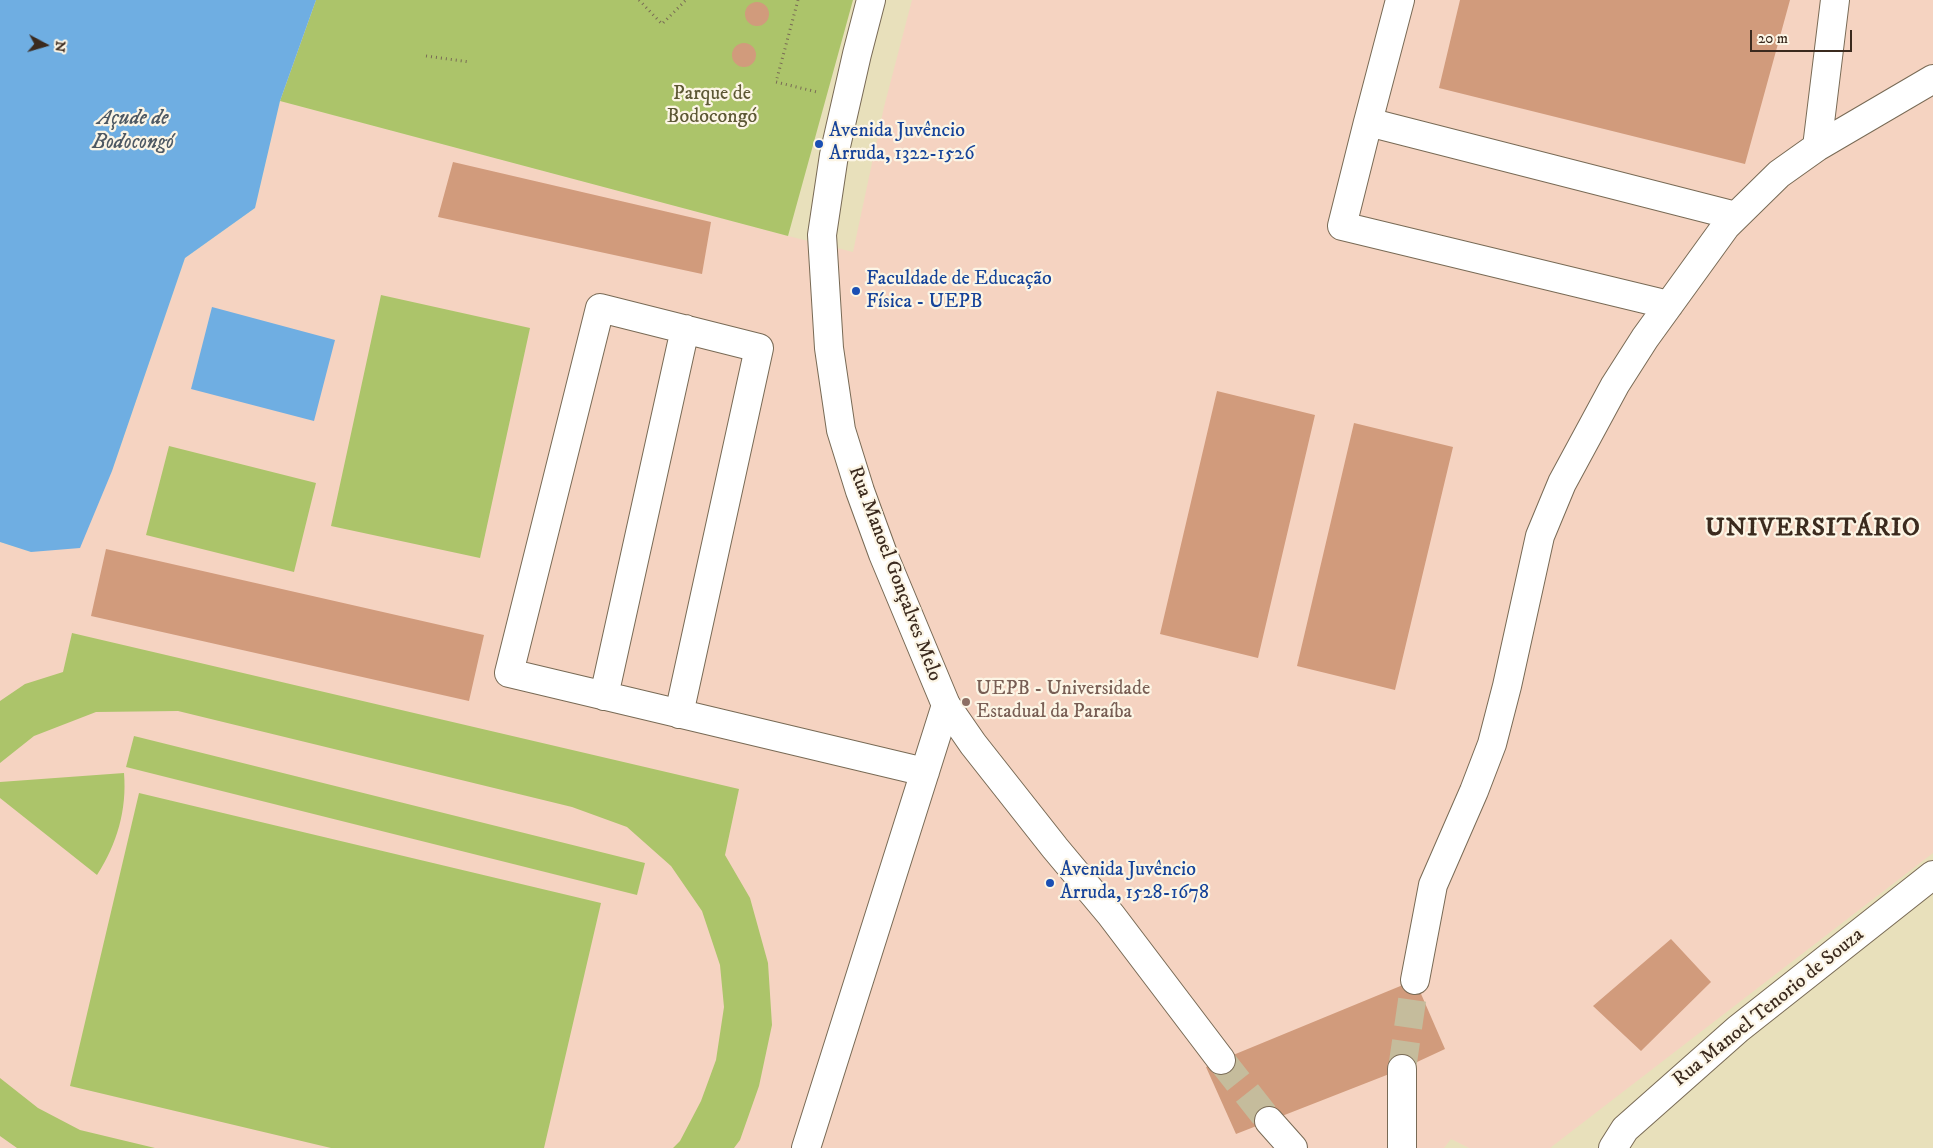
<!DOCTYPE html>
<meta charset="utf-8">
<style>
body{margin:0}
#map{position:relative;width:1933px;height:1148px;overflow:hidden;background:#e8e0bb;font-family:"IM FELL DW Pica",serif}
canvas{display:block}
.north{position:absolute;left:20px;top:20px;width:50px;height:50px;-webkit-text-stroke:4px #fcf5e5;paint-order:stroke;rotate:96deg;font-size:14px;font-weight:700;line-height:20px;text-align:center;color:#3b2a1e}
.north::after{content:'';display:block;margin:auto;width:18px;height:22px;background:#3b2a1e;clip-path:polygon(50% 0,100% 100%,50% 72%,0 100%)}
.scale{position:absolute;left:1750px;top:30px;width:102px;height:22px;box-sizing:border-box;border:2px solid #3b2a1e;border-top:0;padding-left:6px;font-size:15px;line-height:18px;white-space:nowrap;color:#3b2a1e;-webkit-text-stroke:4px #fcf5e5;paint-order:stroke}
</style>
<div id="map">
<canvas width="1933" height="1148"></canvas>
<div class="north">N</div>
<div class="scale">20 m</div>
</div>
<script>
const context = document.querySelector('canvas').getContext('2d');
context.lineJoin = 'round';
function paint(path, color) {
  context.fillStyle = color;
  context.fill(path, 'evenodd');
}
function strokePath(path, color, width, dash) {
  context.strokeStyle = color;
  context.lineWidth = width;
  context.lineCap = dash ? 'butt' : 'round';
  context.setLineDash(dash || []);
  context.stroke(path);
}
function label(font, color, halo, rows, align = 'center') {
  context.font = font + ' "IM FELL DW Pica",serif';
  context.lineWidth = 4.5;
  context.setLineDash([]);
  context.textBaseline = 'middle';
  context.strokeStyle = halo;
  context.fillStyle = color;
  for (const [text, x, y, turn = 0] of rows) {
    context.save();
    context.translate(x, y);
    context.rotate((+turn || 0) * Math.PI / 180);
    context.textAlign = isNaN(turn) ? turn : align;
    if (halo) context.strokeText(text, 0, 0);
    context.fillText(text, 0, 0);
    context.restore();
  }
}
paint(new Path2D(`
 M912 0H1933V853L1550 1148H1469L1451 1139 1444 1148H0V542L31 552 112 471 185 258 255 208 280 101 788 236 853 252 884 107Z`), '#f5d3c1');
paint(new Path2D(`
 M316 0H853L788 236 280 101Z
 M381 295 530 328 480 558 331 526Z
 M169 446 316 483 294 572 146 535Z
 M72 633 739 789 725 855 750 898 768 963 772 1025 759 1086 740 1140 734 1148H673L680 1141 701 1101 716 1060 724 1007 720 965 702 911 671 866 627 827 572 807 178 711 96 712 34 736 0 763V701L25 684 63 672Z
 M134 736 645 863 637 895 126 767Z
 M124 773C127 810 117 844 97 875L0 798V782Z
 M139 793 601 903 544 1148H331L70 1086Z
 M0 1078 38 1108 80 1130 155 1148H17L0 1136Z`), '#acc46a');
paint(new Path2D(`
 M0 0H316L280 101 255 208 185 258 112 471 80 548 31 552 0 542Z
 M212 307 335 340 314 421 191 389Z`), '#6faee2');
paint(new Path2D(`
 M1460 0H1790L1745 164 1439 88Z
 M745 14a12 12 0 1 1 24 0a12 12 0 1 1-24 0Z
 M732 55a12 12 0 1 1 24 0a12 12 0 1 1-24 0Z
 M453 162 711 222 702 274 438 217Z
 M1217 391 1315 415 1258 658 1160 634Z
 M1354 423 1453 447 1395 690 1297 666Z
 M106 549 484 635 469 701 91 616Z
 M1671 939 1711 982 1641 1051 1593 1006Z
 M1415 980 1445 1049 1402 1069 1236 1134 1206 1067 1221 1060Z`), '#d19b7c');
strokePath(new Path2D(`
 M1402 1069 1415 980`), '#c5bc9c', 28, [28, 14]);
strokePath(new Path2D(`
 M1221 1060 1269 1121`), '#c5bc9c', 28, [28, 14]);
const street = new Path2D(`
 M1400 0 1368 122 1736 216
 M1368 122 1342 226 1669 305
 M1817 147 1835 0
 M604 696 685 329
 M679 714 759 348 600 308 509 673 925 772
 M1415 980 1433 885 1474 791 1492 744 1507 686 1540 536 1562 483 1615 385 1645 338 1726 226 1779 174 1817 147 1933 79
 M1402 1069V1148
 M806 1148 946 705
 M1613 1148 1625 1129 1738 1029 1933 875`);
const secondary = new Path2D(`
 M871 0 857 54 834 155 822 235 829 348 841 430 860 491 883 554 946 705 973 744 1055 848 1111 915 1221 1060
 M1269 1121 1293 1148`);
strokePath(street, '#786a55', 30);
strokePath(secondary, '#786a55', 30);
strokePath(new Path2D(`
 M639 0 662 24 686 0
 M798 0 776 82 817 92
 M426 56 470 62`), '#786a55', 3, [1, 4]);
strokePath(street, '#fff', 28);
strokePath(secondary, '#fff', 28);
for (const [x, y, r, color] of [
 [819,144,5,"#1a4fb4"],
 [856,291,5,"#1a4fb4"],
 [966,702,5,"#8d6e63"],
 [1050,883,5,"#1a4fb4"]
]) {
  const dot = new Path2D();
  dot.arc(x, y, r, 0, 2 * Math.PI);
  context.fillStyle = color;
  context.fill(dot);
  strokePath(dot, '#fcf5e5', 2);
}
label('20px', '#5d5835', '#fcf5e5', [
 ["Parque de",712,95],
 ["Bodocongó",712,118]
]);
label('20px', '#164399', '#fcf5e5', [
 ["Avenida Juvêncio",829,132],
 ["Arruda, 1322-1526",829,155],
 ["Faculdade de Educação",866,280],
 ["Física - UEPB",866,303],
 ["Avenida Juvêncio",1060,871],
 ["Arruda, 1528-1678",1060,894]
], 'left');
label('20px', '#3b2a1e', '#fcf5e5', [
 ["Rua Manoel Gonçalves Melo",894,574,69],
 ["Rua Manoel Tenorio de Souza",1769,1008,-39]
]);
label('20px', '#785e54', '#fcf5e5', [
 ["UEPB - Universidade",976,690],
 ["Estadual da Paraíba",976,713]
], 'left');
label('italic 21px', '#4d5863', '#fcf5e5', [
 ["Açude de",133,120],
 ["Bodocongó",133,144]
]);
context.letterSpacing = '1px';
label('bold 25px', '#3b2a1e', '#fcf5e5', [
 ["UNIVERSITÁRIO",1813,530]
]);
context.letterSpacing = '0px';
</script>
